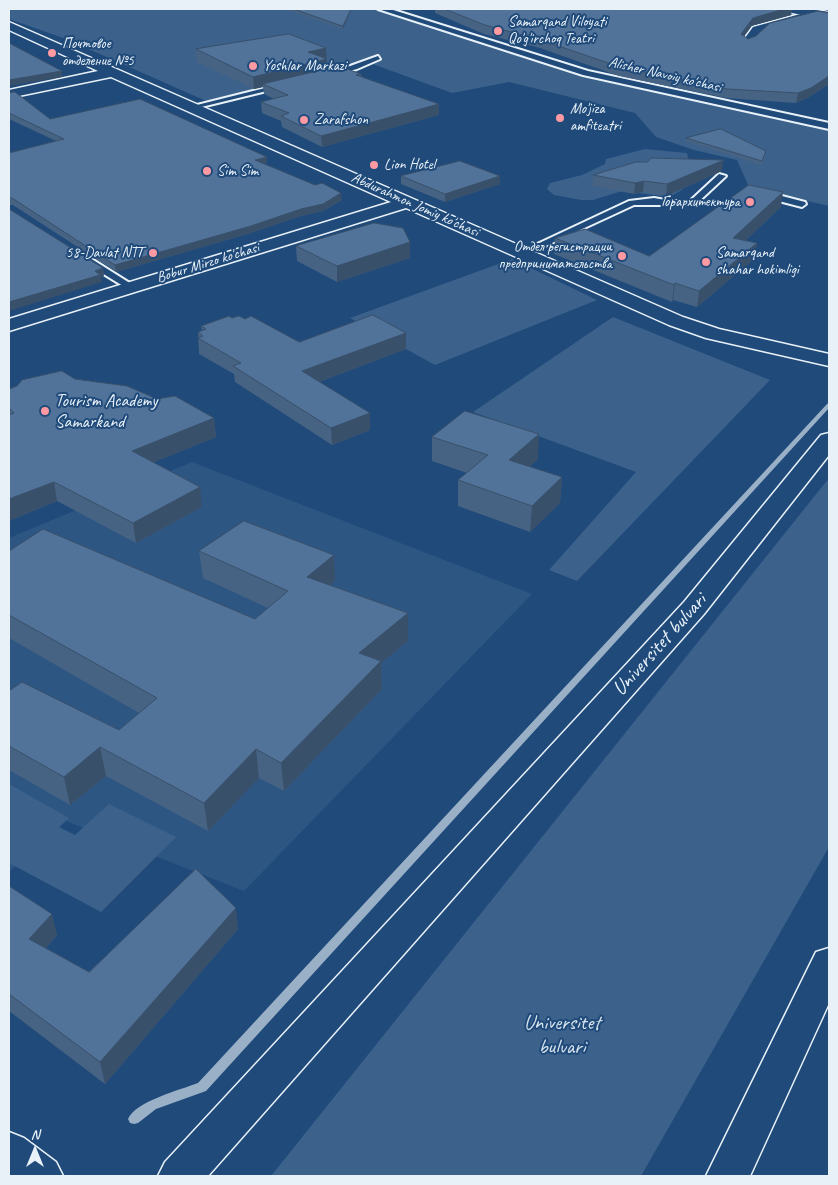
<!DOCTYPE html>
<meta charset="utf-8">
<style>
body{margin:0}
#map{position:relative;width:838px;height:1185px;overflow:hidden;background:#1f4a7a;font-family:Caveat,sans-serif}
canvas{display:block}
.frame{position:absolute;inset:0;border:10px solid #e8f1f8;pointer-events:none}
.north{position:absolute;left:10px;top:1125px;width:50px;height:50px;-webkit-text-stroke:4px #1f4a7a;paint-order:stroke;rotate:0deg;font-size:14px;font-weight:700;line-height:20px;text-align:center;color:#e8f1f8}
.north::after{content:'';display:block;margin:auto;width:18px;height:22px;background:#e8f1f8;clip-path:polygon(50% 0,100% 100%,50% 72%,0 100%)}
</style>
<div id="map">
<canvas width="838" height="1185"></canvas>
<div class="frame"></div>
<div class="north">N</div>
</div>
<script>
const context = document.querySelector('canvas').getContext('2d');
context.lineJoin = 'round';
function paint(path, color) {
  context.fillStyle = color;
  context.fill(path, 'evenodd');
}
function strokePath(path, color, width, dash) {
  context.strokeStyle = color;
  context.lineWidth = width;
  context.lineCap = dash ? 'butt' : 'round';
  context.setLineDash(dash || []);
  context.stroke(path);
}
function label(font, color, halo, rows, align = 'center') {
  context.font = font + ' Caveat,sans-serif';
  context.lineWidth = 4;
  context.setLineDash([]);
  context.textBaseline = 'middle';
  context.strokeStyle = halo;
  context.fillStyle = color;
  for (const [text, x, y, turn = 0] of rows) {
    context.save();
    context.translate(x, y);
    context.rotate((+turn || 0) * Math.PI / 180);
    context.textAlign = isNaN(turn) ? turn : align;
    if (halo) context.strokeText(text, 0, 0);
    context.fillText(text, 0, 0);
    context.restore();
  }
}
paint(new Path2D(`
 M192 462 532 594 244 891 66 821 9 872V538Z`), '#2e5683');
paint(new Path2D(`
 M9 9H385H382L585 73 829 128V206L749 187 737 160 694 150 656 137 635 113 509 82 452 93 370 63 206 101 66 39 9 19Z
 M645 149 687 153 690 168 685 177 682 190 669 197 622 191 593 200H581L554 195 547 189 550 183 582 175 605 164 606 159Z
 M512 259 597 300 435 365 350 318Z
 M613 317 770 380 577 581 549 570 636 472 473 412Z
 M829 478V847L641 1176H271Z
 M9 784 69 818 59 827 75 835 109 804 176 837 101 912 9 863Z`), '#3c628c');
paint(new Path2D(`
 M829 403V408L206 1091 156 1109 138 1123 134 1124 130 1123 128 1119C136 1101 180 1090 198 1083L827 404Z`), '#9ab0c7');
const service = new Path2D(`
 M378 56 380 59 357 69 331 76 328 74Z
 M281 84 283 87 189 110 185 108Z
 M719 174 726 176 695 205H634L526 255 518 253 629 201 654 198 671 201H690Z
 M778 195 805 202 806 204 802 207 775 200V196Z
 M87 257 90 258 136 287 128 289 84 262 82 260Z`);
const pedestrian = new Path2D(`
 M378 9H390L588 71 829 123V129L583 75Z`);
const minor = new Path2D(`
 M804 13 808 14V20L761 33 752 45 748 46 742 42 753 27Z`);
const secondary = new Path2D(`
 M786 9H809L829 12V20L792 13Z
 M9 22 683 317 719 329 829 354V366L706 338 669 325 406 208 9 331V319L391 202 111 77 9 98V90L98 71 9 30Z
 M9 1132 24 1138 56 1162 63 1176H9Z`);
const primary = new Path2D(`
 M829 433V455L704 614 208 1176H158L165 1162 684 602 821 435Z
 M829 948V1003L750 1176H706L816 952Z`);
strokePath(service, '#e8f1f8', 4);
strokePath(pedestrian, '#e8f1f8', 4);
strokePath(minor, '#e8f1f8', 3);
strokePath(secondary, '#e8f1f8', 3);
strokePath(primary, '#e8f1f8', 3);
paint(service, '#1f4a7a');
paint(pedestrian, '#1f4a7a');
paint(minor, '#1f4a7a');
paint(secondary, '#1f4a7a');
paint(primary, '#1f4a7a');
paint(new Path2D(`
 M285 9H351V10L343 29Z
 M435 9H792L791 15 751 26 744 36 748 39 829 13V84L809 97 796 103 726 98 619 76 540 48 484 34 435 13Z
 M819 9H829V11Z
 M326 48 327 69 361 74V76L439 115 322 147 282 127 281 121 262 113 261 102 274 99 264 94 263 87 254 89 197 62 196 49Z
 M9 93 50 119 267 157V163L264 164 342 200 323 211 301 216 251 233 116 272 13 205H9V153L56 141 9 119Z
 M686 138 766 155 761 165 685 141Z
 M722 171 666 196 643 192 634 194 592 186 593 175Z
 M401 176 500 184 445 202 401 184Z
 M781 207 745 241 757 243 754 259 697 307 673 300 672 302 554 254 555 238 649 256Z
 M410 242V258L337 282 297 261 296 246Z
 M232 318 245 319 299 342 406 349 319 382 370 413V430L332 445 235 382 234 374 199 354 198 332 202 331 201 326Z
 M75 379 157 399 214 418 216 437 154 462 202 507 136 543 57 501 9 521V389Z
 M432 437 538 459 529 467 562 477 560 503 530 532 458 506V480L467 473 432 461Z
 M9 551 255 619 268 608 203 578 199 551 335 581 330 585 408 613V641L381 663 382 689 284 791 259 778 208 831 106 776 70 805 9 770V691L119 730 139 713 9 638Z
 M9 886 57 935 46 948 89 972 238 929 105 1084 9 1011Z`), '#466384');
paint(new Path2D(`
 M351 9V10L343 29V26Z
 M784 9H792L791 15 751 26 740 42 741 34 753 18Z
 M326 48 327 71 263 84V87L254 89 253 77 308 52Z
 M62 71V77L9 86V80Z
 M829 76V84L809 97 796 103 798 93Z
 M439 104V115L322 147 321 136Z
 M267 157V163L255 167V160Z
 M724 160 722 171 666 196 667 184Z
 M500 176V184L445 202V194Z
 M644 181 643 192 634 194 635 183Z
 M783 192 781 207 731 254 733 238Z
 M341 193 342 200 323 211 301 216 251 233 116 272 115 265Z
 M410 242V258L337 282V266Z
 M757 243 754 259 697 307 699 291Z
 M103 268 104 276 101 277 102 282 9 311V302Z
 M675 283 673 300 672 302 674 285Z
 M406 333V349L303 388 302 371Z
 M370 413V430L332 445 331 428Z
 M214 418 216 437 135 470 132 451Z
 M539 434 538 459 508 486 509 460Z
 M562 477 560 503 530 532 532 506Z
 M54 482 57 501 9 521V499Z
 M200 487 202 507 136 543 133 523Z
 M334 555 335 581 308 604 307 577Z
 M408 613V641L381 663 382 689 284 791 281 763 359 653Z
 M100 747 106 776 70 805 64 777Z
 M256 749 259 778 208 831 204 803Z
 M236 908 238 929 105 1084 100 1062Z
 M52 914 57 935 35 961 29 939Z`), '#39506b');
const building = new Path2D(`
 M294 9H351L343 26Z
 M445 9H784L753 18 741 34 748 39 756 36 770 23 818 11 829 13V76L811 88 798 93 727 89 620 67 541 40 485 25Z
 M289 34 326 48 308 52 327 59 253 77 196 49Z
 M9 43 62 71 9 80Z
 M339 66 361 74 356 75 439 104 321 136 281 116 289 113 261 102 288 95 263 84Z
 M15 92 50 119 140 99 267 157 255 160 315 185 322 183 341 193 323 204 301 209 251 226 115 265 12 198H9V153L64 139 9 113V93Z
 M721 129 766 151 762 161 686 138Z
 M652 158 724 160 667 184 644 181 635 183 593 175 636 162H647Z
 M460 161 500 176 445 194 401 176Z
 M749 185 783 192 733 238 757 243 699 291 675 283 674 285 555 238 585 229 649 256Z
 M9 209 103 268 95 271 100 275 9 302Z
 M374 223 403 228 410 242 337 266 296 246Z
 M373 315 406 333 302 371 370 413 331 428 233 366 241 363 198 338 203 336 198 332 206 329 201 326 229 316 232 318 239 316 245 319 251 316 299 342Z
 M62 371 75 379 127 386 157 399 175 396 214 418 132 451 200 487 133 523 54 482 9 499V415L14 413 9 408V389L17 386 22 380Z
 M465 411 539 434 509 460 562 477 532 506 458 480 488 455 432 437Z
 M244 521 334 555 307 577 408 613 359 653 381 661 281 763 256 749 204 803 100 747 64 777 9 746V691L22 682 119 730 157 698 9 615V551L43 529 255 619 288 591 199 551Z
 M196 869 236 908 100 1062 9 994V886L52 914 29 939 89 972Z`);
paint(building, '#517399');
strokePath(building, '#39506b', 1);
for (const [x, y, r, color] of [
 [498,31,5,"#ff9aa2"],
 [52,53,5,"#ff9aa2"],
 [253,66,5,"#ff9aa2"],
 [560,118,5,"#ff9aa2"],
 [304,120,5,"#ff9aa2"],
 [374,165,5,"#ff9aa2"],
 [207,171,5,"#ff9aa2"],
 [750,202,5,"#ff9aa2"],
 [153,253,5,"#ff9aa2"],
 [622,256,5,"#ff9aa2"],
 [706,262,5,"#ff9aa2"],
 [45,411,5,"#ff9aa2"]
]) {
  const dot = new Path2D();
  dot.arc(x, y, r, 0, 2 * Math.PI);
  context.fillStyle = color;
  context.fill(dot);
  strokePath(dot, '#1f4a7a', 2);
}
label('15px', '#e8f1f8', '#1f4a7a', [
 ["Samarqand Viloyati",508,22],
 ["Qo'g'irchoq Teatri",508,39],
 ["Почтовое",62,44],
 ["отделение №5",62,61],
 ["Yoshlar Markazi",263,66],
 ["Mo'jiza",570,109],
 ["amfiteatri",570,126],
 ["Zarafshon",314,120],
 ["Lion Hotel",384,165],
 ["Sim Sim",217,171],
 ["Горархитектура",740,202,"right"],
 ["Отдел регистрации",612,247,"right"],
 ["предпринимательства",612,264,"right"],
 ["58-Davlat NTT",143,253,"right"],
 ["Samarqand",716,253],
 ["shahar hokimligi",716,270]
], 'left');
label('15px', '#e8f1f8', '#1f4a7a', [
 ["Alisher Navoiy ko'chasi",665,75,13],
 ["Abdurahmon Jomiy ko'chasi",415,205,24],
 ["Bobur Mirzo ko'chasi",208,263,-17]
]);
label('18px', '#e8f1f8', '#1f4a7a', [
 ["Tourism Academy",55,401],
 ["Samarkand",55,422]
], 'left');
label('21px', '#e8f1f8', '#1f4a7a', [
 ["Universitet bulvari",660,645,-48]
]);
label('21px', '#d7e3ed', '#1f4a7a', [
 ["Universitet",562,1023],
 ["bulvari",562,1047]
]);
</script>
